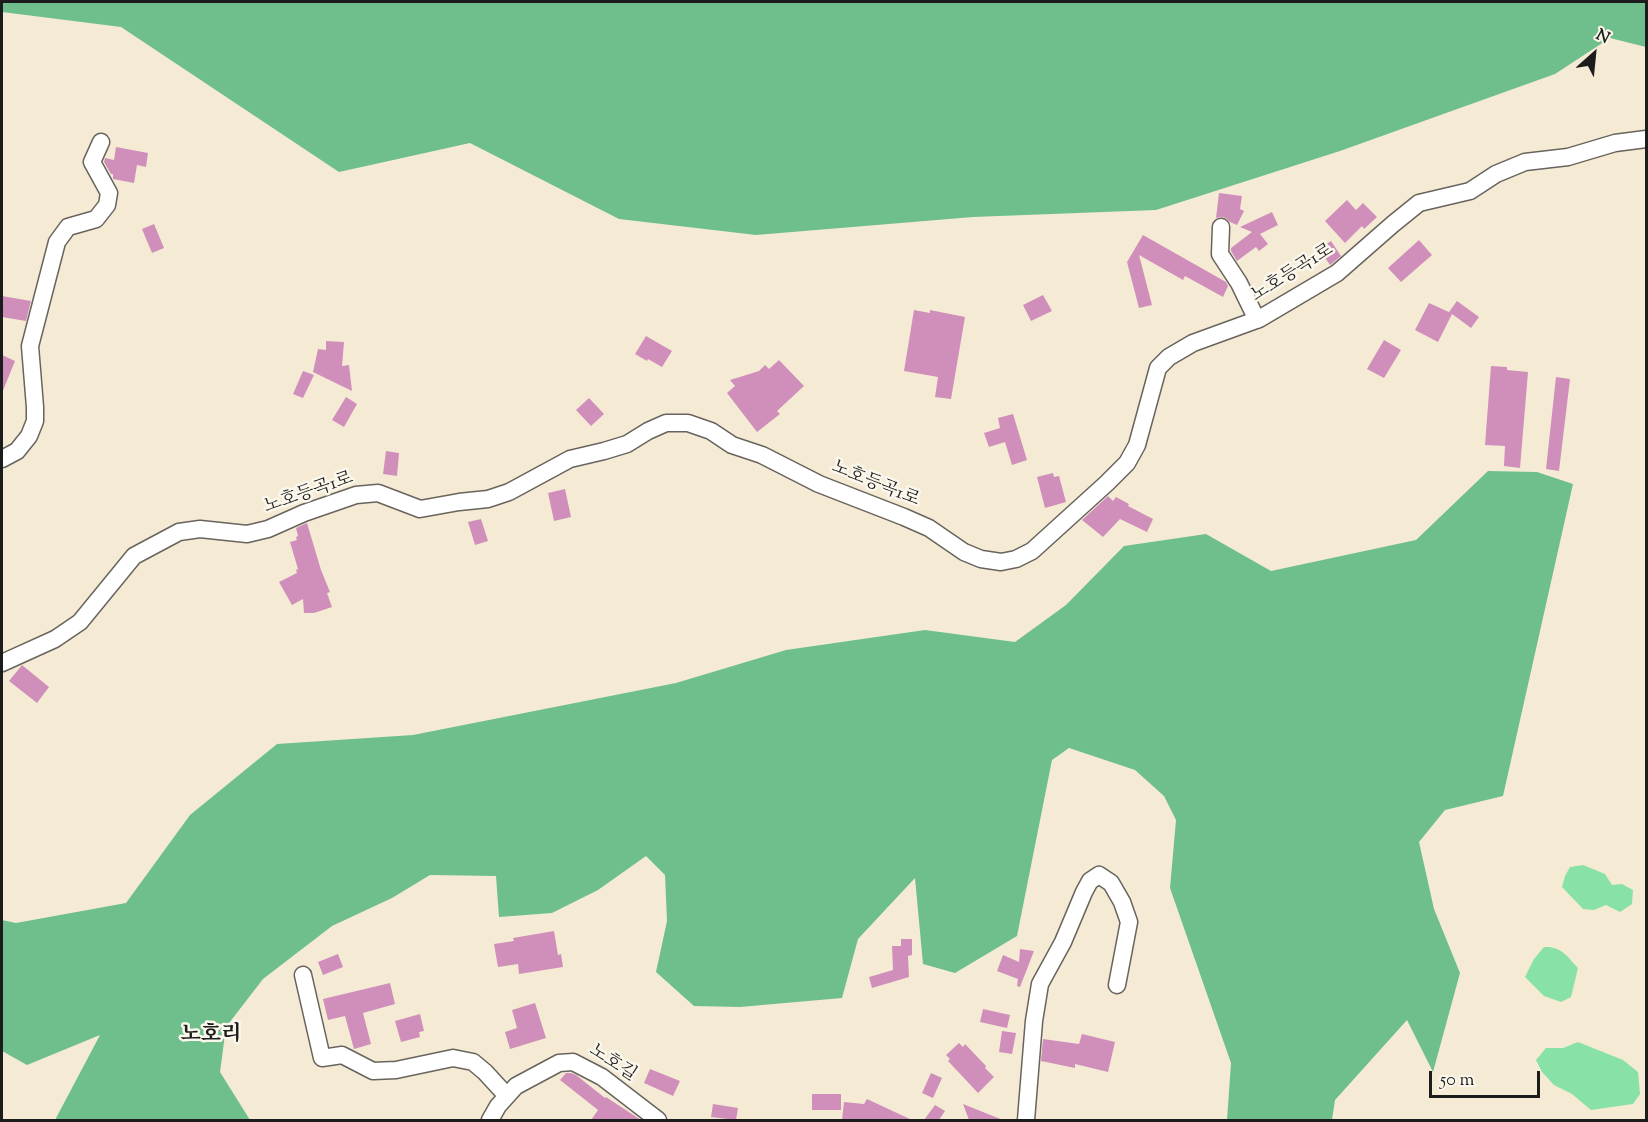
<!DOCTYPE html>
<meta charset="utf-8">
<style>
body{margin:0}
#map{position:relative;width:1648px;height:1122px;overflow:hidden;background:#f5ebd5;font-family:"Sorts Mill Goudy",serif}
canvas{display:block}
.frame{position:absolute;inset:0;border:3px solid #1c1c1c;pointer-events:none}
.north{position:absolute;left:1564px;top:24px;width:60px;height:60px;-webkit-text-stroke:4px #fbf7ec;paint-order:stroke;rotate:27deg;font-size:16px;font-weight:700;line-height:24px;text-align:center;color:#1c1c1c}
.north::after{content:'';display:block;margin:auto;width:21px;height:27px;background:#1c1c1c;clip-path:polygon(50% 0,100% 100%,50% 72%,0 100%)}
.scale{position:absolute;left:1429px;top:1071px;width:111px;height:27px;box-sizing:border-box;border:3px solid #1c1c1c;border-top:0;padding-left:8px;font-size:18px;line-height:21px;white-space:nowrap;color:#1c1c1c;-webkit-text-stroke:4px #fbf7ec;paint-order:stroke}
</style>
<div id="map">
<canvas width="1648" height="1122"></canvas>
<div class="frame"></div>
<div class="north">N</div>
<div class="scale">50 m</div>
</div>
<script>
const context = document.querySelector('canvas').getContext('2d');
context.lineJoin = 'round';
function paint(path, color) {
  context.fillStyle = color;
  context.fill(path, 'evenodd');
}
function strokePath(path, color, width, dash) {
  context.strokeStyle = color;
  context.lineWidth = width;
  context.lineCap = dash ? 'butt' : 'round';
  context.setLineDash(dash || []);
  context.stroke(path);
}
function label(font, color, halo, rows, align = 'center') {
  context.font = font + ' "Sorts Mill Goudy","Noto Serif KR",serif';
  context.lineWidth = 5;
  context.setLineDash([]);
  context.textBaseline = 'middle';
  context.strokeStyle = halo;
  context.fillStyle = color;
  for (const [text, x, y, turn = 0] of rows) {
    context.save();
    context.translate(x, y);
    context.rotate((+turn || 0) * Math.PI / 180);
    context.textAlign = isNaN(turn) ? turn : align;
    if (halo) context.strokeText(text, 0, 0);
    context.fillText(text, 0, 0);
    context.restore();
  }
}
paint(new Path2D(`
 M1583 865 1605 874 1612 885 1622 884 1633 890 1632 904 1620 912 1606 905 1594 910 1583 909 1562 887 1565 876 1570 867Z
 M1544 947C1561 946 1567 956 1578 968L1571 997 1561 1002 1544 996 1525 977 1534 959Z
 M1578 1042 1623 1060 1638 1072 1640 1094 1633 1104 1591 1110 1572 1094 1554 1085 1542 1072 1536 1060 1546 1048H1563Z`), '#88e1a6');
paint(new Path2D(`
 M2 2H1646V47L1610 38 1555 74 1340 151 1156 210 973 217 756 235 619 219 470 143 339 172 121 27 2 12Z
 M1488 471 1537 472 1573 484 1503 796 1445 810 1419 842 1434 909 1460 973 1433 1072 1407 1020 1335 1100 1332 1120H1227L1231 1063 1170 888 1176 820 1164 796 1135 770 1069 748 1052 760 1017 936 955 973 923 964 915 878 858 939 842 998 740 1007 694 1006 656 972 667 921 665 875 646 856 598 890 552 913 499 917 496 876 430 875 392 898 332 926 263 979 226 1027 220 1072 250 1120H55L100 1035 27 1065 2 1051V920L16 923 126 903 190 815 277 744 413 735 676 683 786 650 925 630 1015 642 1066 605 1124 546 1206 534 1271 571 1416 540Z`), '#6ebf8b');
paint(new Path2D(`
 M116 147 148 153 146 167 137 165 134 183 113 179V174H111L104 162 105 158 114 160Z
 M1219 193 1242 196 1240 209 1244 211 1237 225 1230 222 1226 218 1221 217 1216 218Z
 M1347 200 1356 210 1363 203 1377 217 1364 229 1362 226 1345 243 1325 221Z
 M1272 212 1278 225 1260 234 1268 244 1259 251 1256 247 1237 261 1231 251V248L1252 232 1240 227Z
 M154 224 164 248 152 253 142 229Z
 M1143 235 1226 282 1228 286 1223 297 1185 276 1183 280 1139 255 1152 305 1139 308 1127 262Z
 M1419 240 1432 255 1401 282 1388 268Z
 M1331 241 1341 256 1330 265 1319 249Z
 M1043 295 1052 311 1031 321 1023 305Z
 M2 296 31 301 26 321 2 317Z
 M1457 301 1479 317 1471 328 1452 314 1438 342 1415 330 1429 303 1451 313 1449 312Z
 M914 310 930 313V310L965 317 951 399 935 397 938 377 904 371Z
 M646 336 672 351 662 367 648 359 647 361 635 354Z
 M1384 340 1401 350 1384 378 1367 369Z
 M326 341 344 342 342 366 349 365 352 391 313 372 318 349 326 350Z
 M2 355 15 361 2 393Z
 M779 360 804 386 777 411 780 414 757 432 727 393 735 386 730 380 759 371 765 365 769 369Z
 M1491 366 1507 367V370L1528 372 1520 468 1504 466 1505 446 1485 445Z
 M303 371 314 375 303 398 293 394Z
 M1556 377 1570 379 1559 471 1546 469Z
 M346 397 357 404 344 427 332 420Z
 M589 398 604 414 591 426 576 410Z
 M1013 414 1027 460 1012 465 1005 442 989 447 984 433 1000 428 998 418Z
 M386 451 399 453 397 476 383 474Z
 M1053 473 1054 477 1059 476 1066 502 1045 508 1037 477Z
 M565 489 571 517 554 521 548 493Z
 M1108 496 1113 501 1116 497 1129 504 1128 506 1153 519 1147 532 1120 519 1103 537 1082 520Z
 M481 519 488 541 475 545 468 522Z
 M307 523 321 570 330 592 327 593 332 607 314 613H304L303 599 292 605 279 582 297 573 296 570 298 569 290 542 297 540 296 537 298 536 296 528Z
 M22 665 49 687 37 703 9 681Z
 M554 931 558 955 561 954 563 967 519 974 518 964 498 967 494 944 514 941 513 938Z
 M901 939H912V955L908 956 909 977 872 988 869 977 893 970 892 946H901Z
 M1020 949 1034 951 1020 987 1017 986 1018 979 997 971 1003 955 1019 962Z
 M338 954 343 967 323 975 318 962Z
 M390 983 395 1004 363 1013 371 1044 354 1049 345 1016 328 1020 323 999Z
 M535 1003 546 1038 510 1049 505 1032 517 1028 512 1010Z
 M983 1009 1010 1015 1007 1028 980 1022Z
 M420 1014 424 1031 419 1032 420 1037 401 1042 395 1021Z
 M1002 1031 1016 1033 1012 1054 999 1052Z
 M1082 1034 1115 1042 1108 1072 1075 1064V1068L1041 1061 1043 1039 1079 1044Z
 M959 1043 963 1047 965 1044 986 1066 985 1068 994 1077 978 1093 948 1061 950 1059 946 1055Z
 M650 1069 680 1081 673 1096 644 1083Z
 M566 1073H571L576 1075 605 1098 606 1097 641 1120H591L598 1110 560 1080Z
 M931 1073 942 1078 933 1098 922 1093Z
 M812 1094H841V1110H812Z
 M867 1099 912 1120H842L844 1102 864 1104Z
 M713 1104 738 1108 736 1120 711 1117Z
 M963 1104 1003 1120H969Z
 M935 1105 945 1111 939 1120H924Z`), '#cf8fba');
const minor = new Path2D(`
 M1221 227 1220 254 1239 283 1257 320
 M2 459 17 451 29 436 35 421V407L30 346 57 242 68 227 96 219 107 205 109 193 92 162 101 142
 M2 663 55 639 80 622 134 556 179 532 200 529 247 534 268 529 304 513 356 495 378 493 420 509 459 502 488 499 509 492 570 459 604 451 627 444 648 431 666 423H688L711 431 732 445 762 455 819 484 904 517 929 528 964 552 981 559 1001 562 1016 559 1032 551 1107 483 1127 463 1137 445 1158 368 1169 357 1193 343 1259 319 1337 273 1393 224 1419 203 1470 191 1496 174 1525 162 1568 157 1615 143 1646 139
 M303 975 322 1058 342 1055 373 1071 396 1070 453 1058 473 1062 485 1072 507 1096
 M490 1120 498 1106 516 1086 559 1063 573 1062 602 1077 658 1120
 M1026 1120 1034 1021 1040 984 1063 942 1084 892 1090 881 1099 875 1111 883 1122 902 1129 922 1117 985`);
strokePath(minor, '#68645d', 19);
strokePath(minor, '#fff', 16);
label('18px', '#1c1c1c', '#fbf7ec', [
 ["노호등곡1로",1293,274,-32],
 ["노호등곡1로",875,485,22],
 ["노호등곡1로",309,494,-19],
 ["노호길",612,1064,33]
]);
label('bold 21px', '#1c1c1c', '#fbf7ec', [
 ["노호리",211,1036]
]);
</script>
